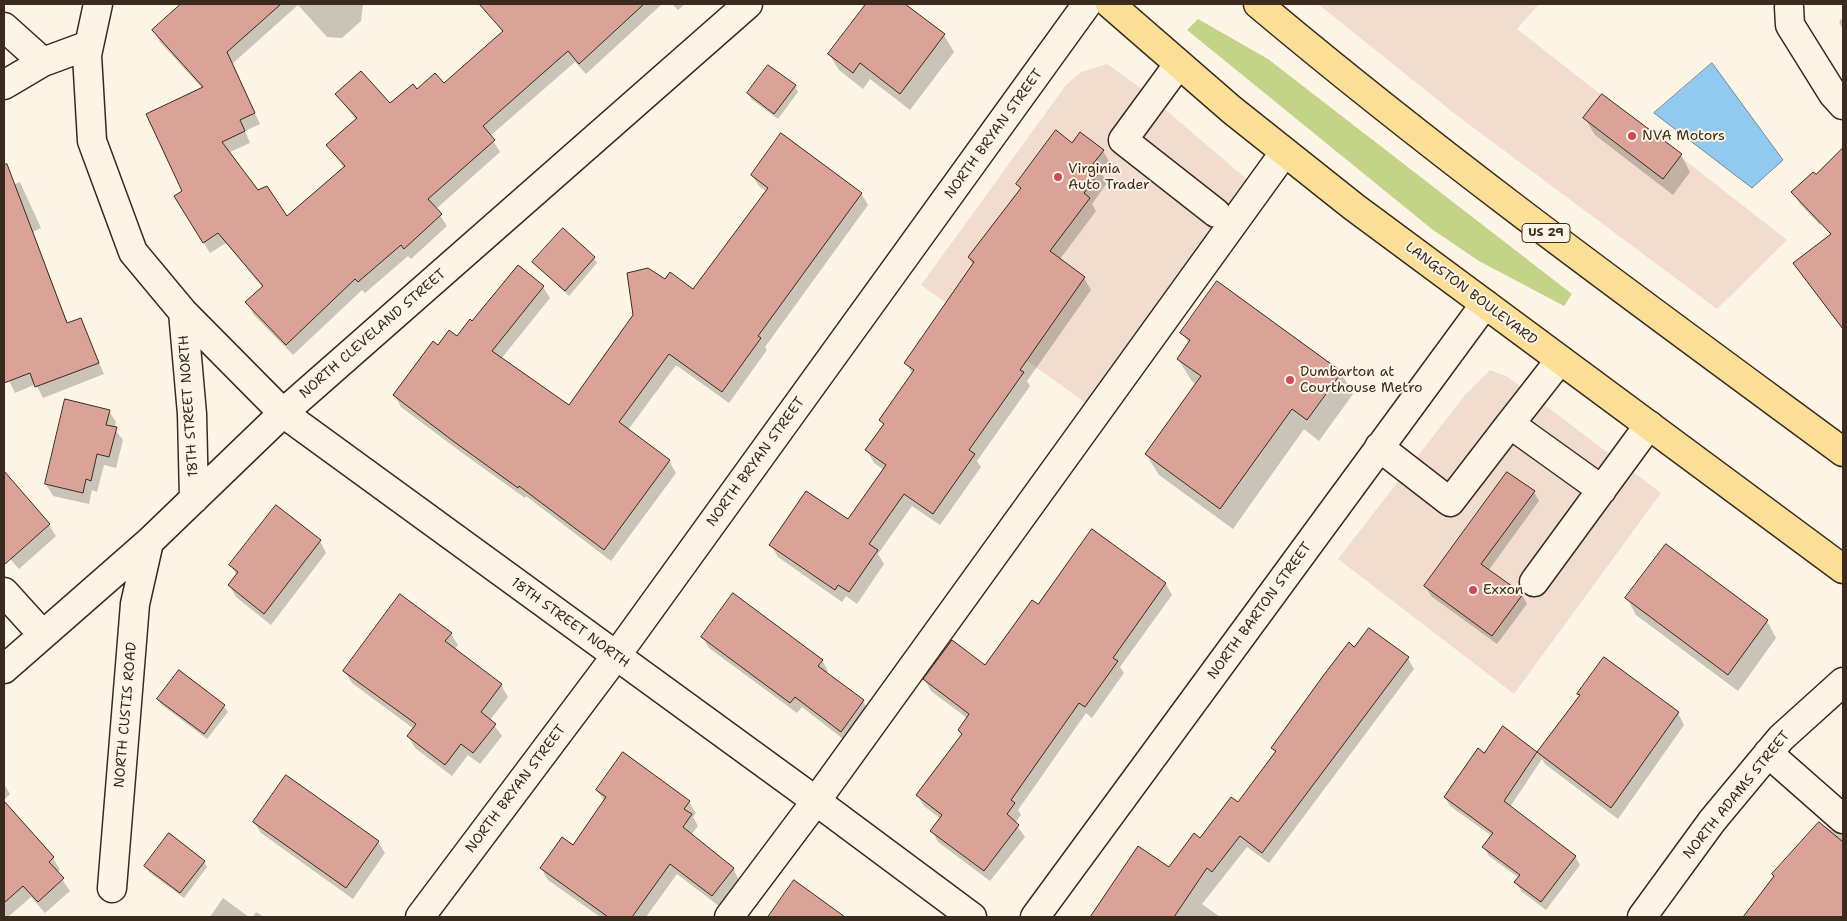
<!DOCTYPE html>
<style>
body{margin:0}
#map{position:relative;width:1847px;height:921px;overflow:hidden;background:#fcf5e5;font-family:"Shantell Sans",sans-serif}
canvas{display:block}
.frame{position:absolute;inset:0;border:5px solid #3b2a1e;pointer-events:none}
</style>
<div id="map">
<canvas width="1847" height="921"></canvas>
<div class="frame"></div>
</div>
<script>
const context = document.querySelector('canvas').getContext('2d');
context.lineJoin = 'round';
function paint(path, color) {
  context.fillStyle = color;
  context.fill(path, 'evenodd');
}
function strokePath(path, color, width, dash) {
  context.strokeStyle = color;
  context.lineWidth = width;
  context.lineCap = dash ? 'butt' : 'round';
  context.setLineDash(dash || []);
  context.stroke(path);
}
function label(font, color, halo, rows, align = 'center') {
  context.font = font + ' "Shantell Sans",sans-serif';
  context.lineWidth = 4;
  context.setLineDash([]);
  context.textBaseline = 'middle';
  context.strokeStyle = halo;
  context.fillStyle = color;
  for (const [text, x, y, turn = 0] of rows) {
    context.save();
    context.translate(x, y);
    context.rotate((+turn || 0) * Math.PI / 180);
    context.textAlign = isNaN(turn) ? turn : align;
    if (halo) context.strokeText(text, 0, 0);
    context.fillText(text, 0, 0);
    context.restore();
  }
}
paint(new Path2D(`
 M1318 4H1539L1517 29 1787 240 1717 309 1459 117Z
 M1107 64 1138 86 1257 188 1097 411 921 285 1066 85 1081 72Z
 M1490 370 1508 377 1661 493 1514 694 1338 559 1465 395Z`), '#f2dcce');
paint(new Path2D(`
 M1198 19 1268 59 1572 294 1564 306 1479 261 1433 230 1187 30Z`), '#c3d488');
const water = new Path2D(`
 M1712 63 1783 160 1752 188 1654 113Z`);
paint(water, '#91c9f0');
strokePath(water, '#6f899c', 1);
paint(new Path2D(`
 M184 4H363L361 21 342 38 327 37 298 5 232 64 260 124 245 131 250 143 228 153 257 192 286 218 344 168 328 145 356 120 337 94 390 105 417 90 444 84 503 33 490 15 502 4H662L586 74 575 62 490 136 500 152 436 209 447 226 411 259 408 256 365 293 362 290 293 355 253 314 247 302 263 288 226 243 210 253 182 208 202 88 160 42 154 30Z
 M672 4H685L678 10Z
 M867 4H903L944 35 954 52 910 110 870 79 863 89 839 70 829 54Z
 M1843 17V30L1839 22Z
 M795 86 798 92 778 119 751 99 748 93Z
 M1585 118 1681 155 1690 172 1673 195 1595 135Z
 M1073 145 1103 151 1110 163 1102 174 1107 183 1092 204 1096 211 1060 259 1084 278 1091 290 1027 381 1030 386 977 461 981 467 940 525 912 506 878 554 884 564 857 604 846 596 842 602 778 557 771 545 848 521 884 470 874 463 867 450 884 426 881 420 913 375 906 363 973 265 969 258 1021 190 1017 184Z
 M752 175 861 193 868 205 765 347 767 350 729 403 676 365 628 430 669 461 676 473 611 561 526 496 525 498 461 452 401 407 395 396 438 346 458 338 473 323 543 287 550 298 501 359 569 407 665 281 694 291 767 192 759 186Z
 M20 182 41 228 33 232 68 324 80 319 104 374 43 398 36 384 15 393 4 370V184L6 188Z
 M1793 192 1841 205 1820 225 1800 204Z
 M1843 225V315L1836 320 1795 264Z
 M594 258 597 263 569 296 534 262Z
 M1182 333 1341 373 1353 394 1319 441 1304 429 1233 529 1159 475 1146 454 1196 385 1191 380 1178 359 1189 344Z
 M109 411 116 422 114 428 123 440 116 468 104 465 97 492 92 490 89 504 53 496 46 484Z
 M14 485 49 525 56 536 19 569 4 552V494Z
 M1534 492 1539 501 1488 571 1522 595 1527 604 1497 644 1431 596 1426 587Z
 M1093 531 1166 584 1172 595 1120 667 1124 673 1092 718 1086 713 1018 810 1021 815 1015 823 1025 837 990 881 938 842 932 831 941 819 924 806 917 795 962 736 959 730 967 718 931 691 925 680 985 666 1038 606Z
 M320 541 326 553 271 625 236 597 229 585 237 576 231 565Z
 M1627 598 1767 621 1776 638 1738 691 1636 615Z
 M451 634 458 645 454 650 501 685 508 697 490 720 502 736 480 764 468 755 452 776 415 748 408 736 414 729 352 683 345 672Z
 M703 637 822 660 828 671 826 673 863 701 869 712 847 742 802 707 797 713 709 648Z
 M1355 649 1408 658 1414 669 1269 863 1247 847 1202 904 1220 917H1093L1170 869 1238 804 1276 754 1272 748Z
 M179 672 224 706 228 712 207 739 162 705 158 699Z
 M1579 694 1678 713 1684 725 1618 819 1545 764 1542 759 1510 807 1575 856 1580 865 1546 910 1521 891 1516 882 1519 878 1489 856 1484 847 1492 836 1450 806 1445 797 1484 754 1503 728 1537 754 1580 696Z
 M624 754 689 802 696 813 693 817 698 826 691 835 733 869 739 880 719 906 677 874 646 917H600L548 880 541 868 573 847 604 801 597 790Z
 M4 784 10 794 4 800Z
 M4 803 53 858 60 870 57 872 70 891 45 913 31 897 8 917H4Z
 M254 822 378 842 385 853 353 899 261 833Z
 M1819 823 1839 835H1843V917H1745Z
 M204 862 207 867 184 898 149 872 146 866Z
 M794 882 843 917H770Z
 M223 898 249 917H210Z
 M256 912 264 917H253Z`), '#0003');
const building = new Path2D(`
 M181 4H281L227 52 255 113 240 120 245 131 222 142 258 190 267 186 287 216 345 166 326 145 357 118 335 94 361 71 390 103 413 84 417 89 435 73 444 83 503 31 479 4H644L579 64 568 51 483 126 495 140 428 199 442 214 404 249 401 245 358 282 355 279 286 345 245 302 263 286 218 233 203 243 174 196 182 191 146 114 203 87 152 30Z
 M866 4H905L945 34 900 94 860 63 853 73 828 54Z
 M768 65 796 85 774 114 747 93Z
 M1602 94 1682 154 1663 179 1583 118Z
 M1056 130 1072 143 1080 132 1104 150 1093 164 1101 170 1084 193 1090 198 1050 251 1085 277 1020 370 1024 372 969 450 975 454 933 514 904 494 869 544 878 550 849 592 838 585 835 590 769 545 806 491 848 519 886 465 865 450 884 424 879 420 914 370 904 363 974 262 968 257 1021 188 1016 184Z
 M781 133 862 193 758 336 761 338 722 392 669 354 619 422 670 460 604 550 519 486 518 488 453 441 393 395 433 341 438 345 449 330 457 336 470 319 472 321 518 265 544 286 492 351 569 405 633 315 627 273 648 268 665 279 670 272 693 289 768 188 751 175Z
 M1843 148V329L1793 263 1831 234 1791 192 1813 172 1816 174Z
 M7 164 67 323 81 318 99 363 35 387 30 373 4 383V165Z
 M563 228 595 257 565 291 532 262Z
 M1217 281 1342 372 1307 420 1292 409 1220 509 1145 454 1201 376 1177 359 1190 340 1180 333Z
 M65 399 110 410 106 425 117 427 109 457 97 454 91 481 86 479 83 493 45 484Z
 M4 471 50 524 4 565Z
 M1507 472 1535 491 1481 564 1523 594 1492 636 1424 586Z
 M276 505 321 540 264 614 228 585 238 572 229 565Z
 M1092 529 1166 583 1113 658 1118 661 1085 707 1079 703 1011 800 1015 803 1007 814 1019 825 984 871 930 831 942 815 916 795 962 734 958 730 969 714 923 679 952 640 985 665 1032 600 1038 604Z
 M1666 544 1768 620 1728 675 1625 598Z
 M733 593 823 660 818 666 864 700 841 732 795 697 790 703 701 637Z
 M400 594 452 633 445 641 502 684 481 712 496 724 473 753 461 744 445 765 407 736 416 724 343 671Z
 M1369 628 1409 657 1262 853 1240 836 1212 872 1207 868 1174 917H1090L1138 846 1169 867 1194 833 1200 838 1231 797 1238 802 1276 751 1271 748 1323 676 1349 642 1354 647Z
 M1604 657 1679 712 1611 808 1537 752 1580 695 1577 694Z
 M179 670 225 705 204 734 157 699Z
 M1503 726 1537 752 1504 801 1576 856 1541 902 1514 882 1520 875 1482 847 1493 833 1444 797 1478 748 1484 753Z
 M623 752 690 801 684 809 692 814 683 827 734 868 712 896 670 864 632 917H608L540 868 562 837 573 845 606 797 596 790Z
 M286 775 379 841 346 888 253 822Z
 M4 801 54 857 49 862 64 878 38 902 23 886 4 903Z
 M1819 822 1843 842V917H1743L1774 876 1772 874Z
 M169 833 205 861 180 893 144 866Z
 M794 880 845 917H768Z`);
paint(building, '#dba298');
strokePath(building, '#3b2a1e', 1);
const minor = new Path2D(`
 M98 4 87 55 92 141 133 252 183 312 283 413 816 801 972 917
 M1789 7 1790 25 1833 94 1843 105
 M4 27 43 62
 M1178 65 1123 140 1216 213
 M4 85 43 62 89 45
 M183 312 192 414 194 499
 M1560 360 1510 424 1602 490
 M1379 447 1450 502 1510 424
 M1534 582 1649 425
 M4 592 43 635
 M4 669 149 542 283 413 748 4
 M1768 753 1843 819
 M112 888 135 604 149 542
 M420 917 616 656 1087 4
 M729 917 816 801 1284 153
 M1035 917 1485 304
 M1642 917 1712 821 1781 738 1843 682`);
const major = new Path2D(`
 M1110 4 1232 110 1354 207 1843 569
 M1258 4C1446 162 1645 306 1843 452`);
strokePath(minor, '#3b2a1e', 31);
strokePath(major, '#3b2a1e', 31);
strokePath(minor, '#fcf5e5', 28);
strokePath(major, '#fbdf96', 28);
for (const [x, y, r, color] of [
 [1632,136,5,"#d1495b"],
 [1058,177,5,"#d1495b"],
 [1290,380,5,"#d1495b"],
 [1473,590,5,"#d1495b"]
]) {
  const dot = new Path2D();
  dot.arc(x, y, r, 0, 2 * Math.PI);
  context.fillStyle = color;
  context.fill(dot);
  strokePath(dot, '#fcf5e5', 2);
}
for (const [x, y, w] of [
 [1546,233,48]
]) {
  const box = new Path2D();
  box.roundRect(x - w / 2, y - 9.5, w, 19, 4);
  context.fillStyle = '#fcf5e5';
  context.fill(box);
  strokePath(box, '#3b2a1e', 1);
}
label('bold 12px', '#3b2a1e', null, [
 ["US 29",1546,233]
]);
label('14px', '#3b2a1e', '#fcf5e5', [
 ["NORTH BRYAN STREET",994,134,-54],
 ["LANGSTON BOULEVARD",1471,294,37],
 ["NORTH CLEVELAND STREET",373,334,-41],
 ["18TH STREET NORTH",189,406,-94],
 ["NORTH BRYAN STREET",756,462,-54],
 ["NORTH BARTON STREET",1260,611,-54],
 ["18TH STREET NORTH",570,623,36],
 ["NORTH CUSTIS ROAD",126,715,-85],
 ["NORTH BRYAN STREET",516,789,-53],
 ["NORTH ADAMS STREET",1737,795,-51]
]);
label('14px', '#3b2a1e', '#fcf5e5', [
 ["NVA Motors",1642,136],
 ["Virginia",1068,169],
 ["Auto Trader",1068,185],
 ["Dumbarton at",1300,372],
 ["Courthouse Metro",1300,388],
 ["Exxon",1483,590]
], 'left');
</script>
